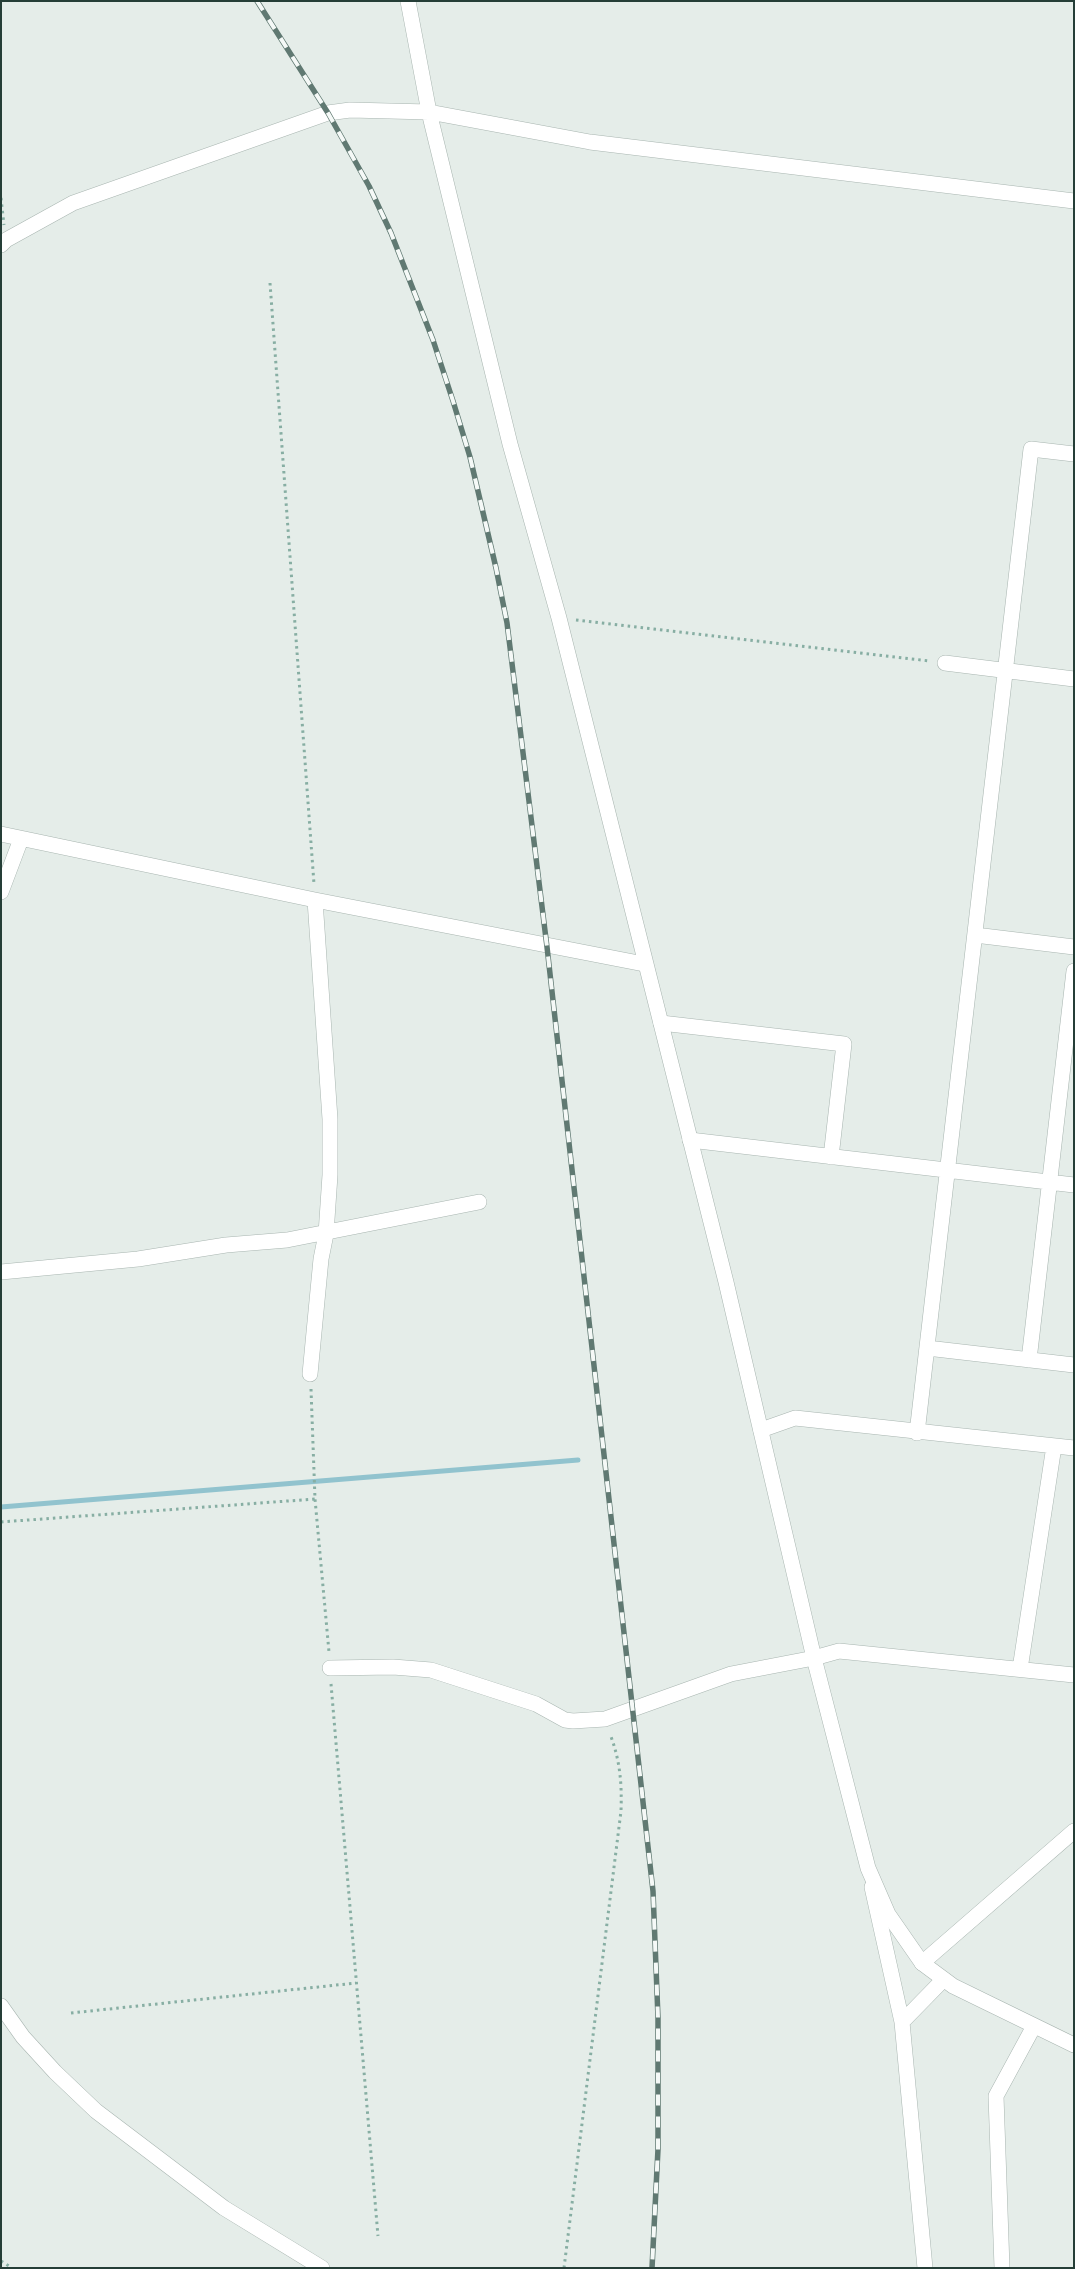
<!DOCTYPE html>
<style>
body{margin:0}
#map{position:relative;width:1075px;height:2269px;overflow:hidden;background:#e5ede9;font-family:Roboto,sans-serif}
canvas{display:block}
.frame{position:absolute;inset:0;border:2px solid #253e37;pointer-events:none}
</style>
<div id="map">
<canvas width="1075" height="2269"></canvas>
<div class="frame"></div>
</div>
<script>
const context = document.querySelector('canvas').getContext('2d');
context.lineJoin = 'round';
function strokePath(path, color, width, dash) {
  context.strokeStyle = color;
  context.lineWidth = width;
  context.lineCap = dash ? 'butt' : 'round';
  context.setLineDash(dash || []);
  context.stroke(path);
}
strokePath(new Path2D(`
 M1 1507 578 1460`), '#91c3ce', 5);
const minor = new Path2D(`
 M945 663 1074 679
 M1 834 315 900 644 964
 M1 892 21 839
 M975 935 1074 947
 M661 1023 844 1044 831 1157
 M690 1140 1074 1185
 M1 1272 138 1259 226 1245 287 1240 479 1202
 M927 1348 1074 1365
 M1029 1360 1074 971
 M310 1374 321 1259 326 1234 330 1175V1119L315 900
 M761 1430 795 1418 1074 1448
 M917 1433 1031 449 1074 454
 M330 1668 393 1667 431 1670 536 1704 565 1720 573 1721 605 1719 731 1674 814 1658 839 1651 1074 1675
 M1020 1669 1054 1446
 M872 1887 902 2022
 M922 1963 1074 1831
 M1 2006 23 2037 55 2072 96 2111 224 2208 322 2268
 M925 2268 902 2022 943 1980
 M1002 2268 996 2096 1034 2026`);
const tertiary = new Path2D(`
 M408 1 429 112 510 444 559 618 726 1282 814 1658 868 1868 888 1914 922 1963 953 1986 1074 2045
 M1 245 6 240 73 203 328 113 350 110 429 112 590 142 1074 201`);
strokePath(minor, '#a8b5b0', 16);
strokePath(tertiary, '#a8b5b0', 16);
strokePath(new Path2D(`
 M1 198 4 225
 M270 283 314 884
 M576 620 930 661
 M311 1389 315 1499 329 1652
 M1 1522 315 1499
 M331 1684 378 2236
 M71 2013 356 1983
 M1 2261 12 2268
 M564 2268 621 1811C622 1783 620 1760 610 1734`), '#87aea3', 3, [2.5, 4]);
strokePath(minor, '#fff', 15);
strokePath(tertiary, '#fff', 15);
const rail = new Path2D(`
 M257 1 328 113 369 186 391 233 433 340 453 401 470 457 496 568 507 623 547 947 653 1891 658 2018V2149L652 2268`);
strokePath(rail, '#607972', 5.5);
strokePath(rail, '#f5f9f7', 4, [11]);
</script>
